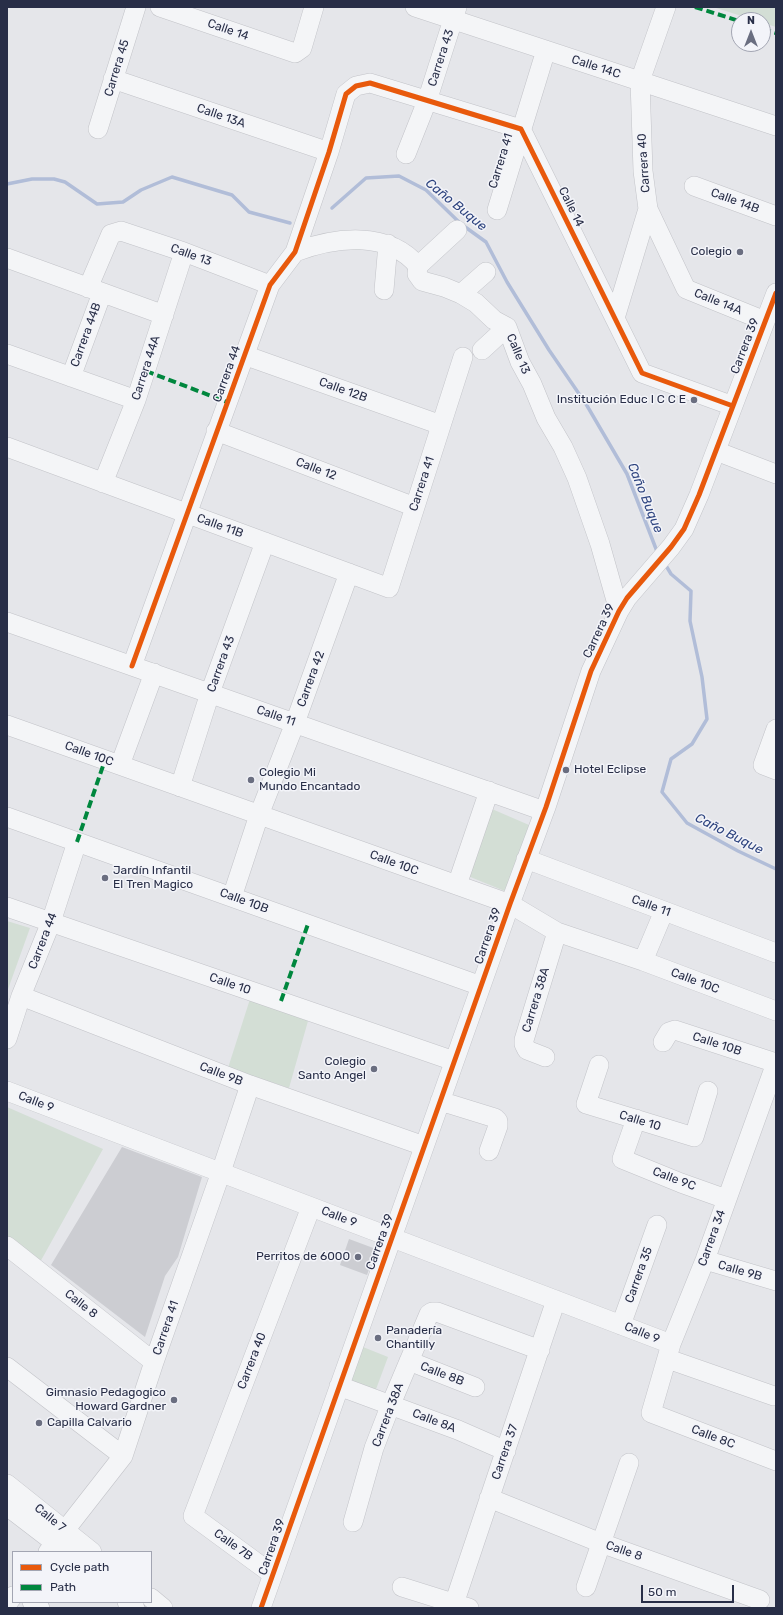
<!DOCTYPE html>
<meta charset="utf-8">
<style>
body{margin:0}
#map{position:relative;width:783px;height:1615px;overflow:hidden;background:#e5e6ea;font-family:Rubik,sans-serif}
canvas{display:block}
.frame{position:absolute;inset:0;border:8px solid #282e47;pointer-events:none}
.legend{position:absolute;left:12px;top:1551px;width:140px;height:52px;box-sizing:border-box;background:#f3f4f9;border:1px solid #a2a5b2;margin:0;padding:5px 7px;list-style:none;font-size:12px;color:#282e47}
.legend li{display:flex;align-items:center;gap:8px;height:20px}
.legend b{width:20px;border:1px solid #a2a5b2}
.north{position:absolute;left:731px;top:12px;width:40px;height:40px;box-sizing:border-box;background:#f3f4f9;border:1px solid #a2a5b2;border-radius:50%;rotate:0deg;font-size:11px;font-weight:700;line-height:16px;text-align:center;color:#282e47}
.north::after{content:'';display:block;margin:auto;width:14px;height:18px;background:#6a6e80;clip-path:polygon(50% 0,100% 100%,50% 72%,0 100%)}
.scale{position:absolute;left:641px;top:1585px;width:93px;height:18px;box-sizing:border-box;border:2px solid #282e47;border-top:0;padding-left:5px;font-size:12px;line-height:14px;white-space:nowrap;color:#282e47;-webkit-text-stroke:3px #f3f4f9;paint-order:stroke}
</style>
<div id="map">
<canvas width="783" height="1615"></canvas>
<div class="frame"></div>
<ul class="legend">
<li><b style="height:5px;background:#e8590c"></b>Cycle path</li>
<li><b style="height:5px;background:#00873e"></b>Path</li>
</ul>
<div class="north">N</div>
<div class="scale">50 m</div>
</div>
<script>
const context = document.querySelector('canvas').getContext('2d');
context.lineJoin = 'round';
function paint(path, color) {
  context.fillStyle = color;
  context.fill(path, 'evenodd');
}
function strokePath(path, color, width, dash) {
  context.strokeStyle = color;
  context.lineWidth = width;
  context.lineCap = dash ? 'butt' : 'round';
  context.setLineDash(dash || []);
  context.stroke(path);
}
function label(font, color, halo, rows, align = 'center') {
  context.font = font + ' Rubik,sans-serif';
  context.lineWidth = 3;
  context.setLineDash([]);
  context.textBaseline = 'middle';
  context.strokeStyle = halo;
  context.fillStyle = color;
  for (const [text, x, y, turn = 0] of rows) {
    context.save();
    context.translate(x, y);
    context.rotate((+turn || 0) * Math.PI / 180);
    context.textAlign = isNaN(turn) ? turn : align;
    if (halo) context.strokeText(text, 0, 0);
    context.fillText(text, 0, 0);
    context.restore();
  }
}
paint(new Path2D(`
 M713 7H776V27L763 23V20H754Z
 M492 809 529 825 507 892 468 876Z
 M7 921 30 928 7 992Z
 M250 999 308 1021 289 1088 228 1068Z
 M7 1107 103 1149 39 1264 7 1239Z
 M363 1347 388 1357 375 1392 346 1384Z`), '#d3ded5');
strokePath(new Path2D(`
 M7 184 32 179H54L65 182 97 204 123 202 141 190 172 177 232 195 249 212 290 223
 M332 208 366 178 399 176 426 190 461 224 486 242 507 282 549 350 586 404 627 474 658 554
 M665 564 671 574 691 591 690 621 702 677 707 719 692 744 671 759 662 792 687 823 738 851 776 869`), '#b1bdd8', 3.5);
paint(new Path2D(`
 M122 1147 202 1177 178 1257 165 1276 145 1337 51 1265Z
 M349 1239 376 1249 367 1275 340 1265Z`), '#cccdd2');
const minor = new Path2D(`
 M160 7 295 53 302 48 314 7
 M415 7 776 126
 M113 79 329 152
 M98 129 136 7
 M406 154 427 101 457 7
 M694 186 776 216
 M648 209 686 289 765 321
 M497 210 546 50
 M295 252C335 237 388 230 418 266L417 274 422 281 444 287 461 294 476 303 494 320 507 327 520 362 532 384 546 418 563 447 577 478 600 544 619 611
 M7 258 164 315
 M418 266 457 230
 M88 288 111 234 121 231 184 252 270 285
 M384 290 388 244
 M461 294 486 272
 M615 318 648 209 643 171 640 81 666 7
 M482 350 507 327
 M7 354 136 400
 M244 355 441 425
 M71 377 102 293
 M216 431 415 507
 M7 447 389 588 463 357
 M716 451 776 474
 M103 483 136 400 184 252
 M7 622 544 811
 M132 666 270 285 295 252 329 152 346 94 356 86 370 83 521 129 642 373 733 406
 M7 725 510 904 557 932 643 961 776 1011
 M776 729 763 765 776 770
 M120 765 154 673
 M180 787 210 693 265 542
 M7 817 481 986
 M526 859 776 953
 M457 885 489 791
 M232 897 259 815 295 723 349 573
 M7 907 454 1061
 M643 961 664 911
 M21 996 250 1085 424 1146
 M7 1039 21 996 51 922 77 842
 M663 1042 669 1032 675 1030 776 1063
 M545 1057 527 1050 524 1044V1040L557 932
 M776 1063 705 1260 671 1344 651 1413 776 1461
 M599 1065 586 1104 694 1137 708 1091
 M7 1091 671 1344
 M440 1101 495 1118 498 1121V1126L489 1151
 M636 1119 622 1159 681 1183 726 1199
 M7 1246 154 1362
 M705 1260 776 1281
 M621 1325 657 1225
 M668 1359 774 1396
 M409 1361 475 1387
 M7 1367 123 1456
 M339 1386 458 1430 506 1451
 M7 1484 92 1552
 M489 1498 601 1543 760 1600
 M7 1506 67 1552
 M353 1522 374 1448 391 1404 429 1314 432 1312H437L540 1350
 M48 1552 123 1456 154 1362 221 1172 250 1085
 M272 1574 193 1516 311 1207
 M402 1587 469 1608
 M586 1587 629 1463
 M151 1598 163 1608
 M32 1602 40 1608
 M127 1602 135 1608
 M7 1604 13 1596
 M454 1604 556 1300
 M261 1608 510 904 546 807 591 671 619 611 627 598 671 547 684 529 699 495 776 293`);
strokePath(minor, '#c2c3c8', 20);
strokePath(minor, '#f4f5f7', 19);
strokePath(new Path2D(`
 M695 7 739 21
 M763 29 776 33
 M146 371 227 402
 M77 842 105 760
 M281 1001 308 924`), '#00873e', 4, [8, 4]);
strokePath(new Path2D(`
 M132 666 270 285 295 252 329 152 346 94 356 86 370 83 521 129 642 373 733 406
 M261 1608 510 904 546 807 591 671 619 611 627 598 671 547 684 529 699 495 776 293`), '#e8590c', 5);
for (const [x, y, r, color] of [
 [740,252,4,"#6a6e80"],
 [694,400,4,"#6a6e80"],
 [566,770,4,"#6a6e80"],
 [251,780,4,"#6a6e80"],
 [105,878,4,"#6a6e80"],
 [374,1069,4,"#6a6e80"],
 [358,1257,4,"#6a6e80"],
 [378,1338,4,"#6a6e80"],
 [174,1400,4,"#6a6e80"],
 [39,1423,4,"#6a6e80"]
]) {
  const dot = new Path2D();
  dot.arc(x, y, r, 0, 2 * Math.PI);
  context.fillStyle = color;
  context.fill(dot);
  strokePath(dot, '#f3f4f9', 1.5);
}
label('12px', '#282e47', '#f3f4f9', [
 ["Calle 14",228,30,19],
 ["Carrera 43",441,58,-72],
 ["Calle 14C",596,67,18],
 ["Carrera 45",117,68,-73],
 ["Calle 13A",221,116,19],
 ["Carrera 41",501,161,-73],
 ["Carrera 40",644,163,-94],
 ["Calle 14B",735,201,20],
 ["Calle 14",571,207,64],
 ["Calle 13",191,255,20],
 ["Calle 14A",718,302,22],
 ["Carrera 44B",86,335,-70],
 ["Carrera 39",745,346,-69],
 ["Calle 13",518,354,67],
 ["Carrera 44A",146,368,-72],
 ["Carrera 44",227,374,-70],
 ["Calle 12B",343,390,20],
 ["Calle 12",316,469,21],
 ["Carrera 41",422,484,-72],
 ["Calle 11B",220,526,20],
 ["Carrera 39",599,631,-65],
 ["Carrera 43",221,664,-70],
 ["Carrera 42",311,679,-70],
 ["Calle 11",276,716,19],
 ["Calle 10C",89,754,20],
 ["Calle 10C",394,863,20],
 ["Calle 10B",244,901,20],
 ["Calle 11",651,906,20],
 ["Carrera 39",488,936,-71],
 ["Carrera 44",43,941,-69],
 ["Calle 10C",695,981,21],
 ["Calle 10",230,984,19],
 ["Carrera 38A",536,1000,-73],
 ["Calle 10B",717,1044,18],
 ["Calle 9B",221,1074,21],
 ["Calle 9",36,1102,21],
 ["Calle 10",640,1121,17],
 ["Calle 9C",674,1179,21],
 ["Calle 9",339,1217,21],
 ["Carrera 34",712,1238,-70],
 ["Carrera 39",380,1242,-70],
 ["Calle 9B",740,1271,16],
 ["Carrera 35",639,1275,-70],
 ["Calle 8",81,1304,38],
 ["Carrera 41",166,1328,-71],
 ["Calle 9",642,1333,22],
 ["Carrera 40",252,1361,-69],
 ["Calle 8B",442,1374,21],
 ["Carrera 38A",388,1415,-69],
 ["Calle 8A",434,1421,21],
 ["Calle 8C",713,1437,21],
 ["Carrera 37",505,1452,-71],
 ["Calle 7",50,1518,39],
 ["Calle 7B",233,1545,36],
 ["Carrera 39",272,1547,-71],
 ["Calle 8",624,1551,19]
]);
label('12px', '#282e47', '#f3f4f9', [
 ["Colegio",732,252],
 ["Institución Educ I C C E",686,400],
 ["Hotel Eclipse",574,770,"left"],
 ["Colegio Mi",259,773,"left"],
 ["Mundo Encantado",259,787,"left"],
 ["Jardín Infantil",113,871,"left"],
 ["El Tren Magico",113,885,"left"],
 ["Colegio",366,1062],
 ["Santo Angel",366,1076],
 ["Perritos de 6000",350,1257],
 ["Panadería",386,1331,"left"],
 ["Chantilly",386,1345,"left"],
 ["Gimnasio Pedagogico",166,1393],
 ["Howard Gardner",166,1407],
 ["Capilla Calvario",47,1423,"left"]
], 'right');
label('italic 13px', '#2e447f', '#f3f4f9', [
 ["Caño Buque",456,205,39],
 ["Caño Buque",645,498,68],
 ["Caño Buque",729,834,27]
]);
</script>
